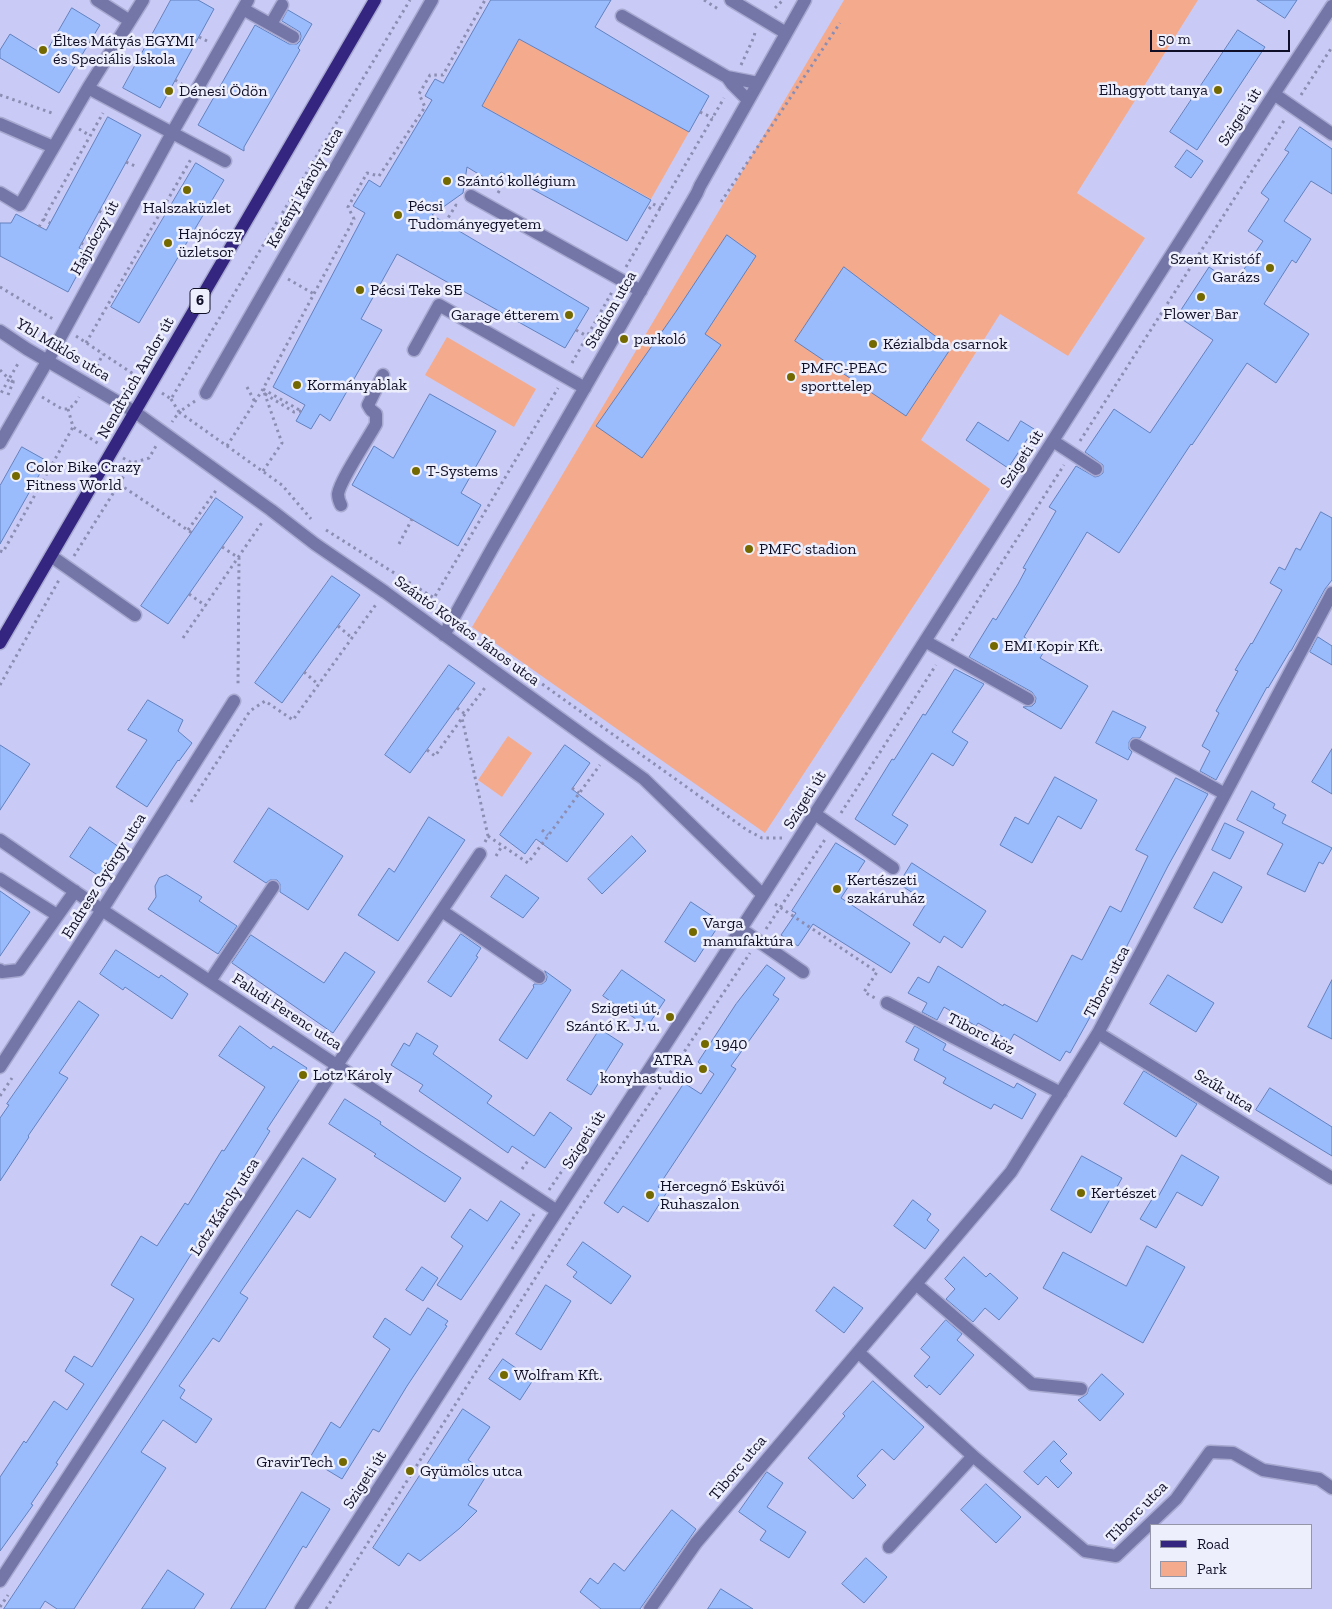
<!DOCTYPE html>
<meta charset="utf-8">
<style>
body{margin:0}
#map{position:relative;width:1332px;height:1609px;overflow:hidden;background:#c9cbf6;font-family:"Zilla Slab",serif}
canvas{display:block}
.legend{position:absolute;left:1150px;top:1524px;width:162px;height:65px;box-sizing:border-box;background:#eeeffd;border:1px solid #9595a8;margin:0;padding:6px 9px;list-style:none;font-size:15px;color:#100f28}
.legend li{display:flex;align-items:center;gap:10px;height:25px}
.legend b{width:25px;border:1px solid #9595a8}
.scale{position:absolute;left:1150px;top:30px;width:140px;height:22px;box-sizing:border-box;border:2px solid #100f28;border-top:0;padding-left:6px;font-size:15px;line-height:18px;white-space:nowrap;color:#100f28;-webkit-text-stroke:4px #eeeffd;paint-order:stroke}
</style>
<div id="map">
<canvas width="1332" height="1609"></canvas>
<ul class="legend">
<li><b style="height:6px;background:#342680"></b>Road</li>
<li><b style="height:14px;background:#f4ab8d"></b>Park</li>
</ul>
<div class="scale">50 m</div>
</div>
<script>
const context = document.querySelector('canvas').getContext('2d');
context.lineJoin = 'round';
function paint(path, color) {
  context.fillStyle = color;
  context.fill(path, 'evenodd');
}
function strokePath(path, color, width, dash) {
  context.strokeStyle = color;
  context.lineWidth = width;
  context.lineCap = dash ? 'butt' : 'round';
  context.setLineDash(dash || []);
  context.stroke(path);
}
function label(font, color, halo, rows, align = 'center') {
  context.font = font + ' "Zilla Slab",serif';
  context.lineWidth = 5;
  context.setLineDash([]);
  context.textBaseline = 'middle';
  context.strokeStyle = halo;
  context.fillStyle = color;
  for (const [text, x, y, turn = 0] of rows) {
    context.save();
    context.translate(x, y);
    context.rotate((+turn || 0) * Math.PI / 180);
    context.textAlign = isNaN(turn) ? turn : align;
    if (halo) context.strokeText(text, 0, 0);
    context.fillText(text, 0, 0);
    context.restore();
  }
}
paint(new Path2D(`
 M844 0H1198L1077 193 1145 238 1068 356 1000 314 921 440 990 489 765 833 472 627Z
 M519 39 689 132 651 199 482 106Z
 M447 337 536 389 514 427 425 375Z
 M508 736 532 753 502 797 478 780Z`), '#f4ab8d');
const building = new Path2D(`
 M171 0H198L214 9 160 108 123 88Z
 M491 0H611L595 27 709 96 689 132 519 39 482 106 651 200 627 241 501 172 495 184 467 167 463 193 432 215 589 308 565 348 397 254 361 319 382 330 330 421 320 414 311 429 296 421 305 405 273 387 365 213 353 206 369 180 380 187 432 100 425 96 430 87 435 79 443 83Z
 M1257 0H1297L1285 18Z
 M72 8 100 25 59 93 0 58V50L10 34 44 55Z
 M288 10 312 24 298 48 300 50 244 147V151L198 125 255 25 289 44H297L300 41 301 36 300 32 282 21Z
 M1238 30 1265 47 1197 150 1170 132Z
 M108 117 141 135 79 248 89 253 68 292 0 256V223H11L16 214 46 230Z
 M1300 127 1332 149V194L1311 181 1284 221 1311 239 1296 263 1292 260 1264 304 1309 334 1276 383 1247 363 1192 445 1191 444 1119 553 1087 532 1024 637 1045 650 1040 658 1088 686 1061 729 1023 707 1032 706 1035 703 1036 698 1032 692 969 657 993 618 996 620 1018 584 1026 569 1023 568 1056 511 1049 507 1076 466 1095 477 1099 476 1103 473V465L1085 452 1114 409 1150 433 1213 340 1177 316 1209 267 1234 284 1263 241 1248 231 1269 199 1261 193 1289 152 1285 150Z
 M1187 150 1203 161 1191 178 1175 167Z
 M196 163 224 180 139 323 111 307Z
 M727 235 756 256 705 334 721 345 642 458 596 426 675 313Z
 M844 267 951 348 906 416 795 341Z
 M430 394 496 431 461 493 481 505 458 546 352 485 374 446 393 458Z
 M1021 421 1034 429 1008 468 966 440 978 422 1008 441Z
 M22 447 47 461 0 544V486Z
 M216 498 243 517 168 624 141 606Z
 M1321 512 1332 518V580L1325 589 1291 651H1290L1268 688 1267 687 1216 780 1200 771 1210 751 1202 746 1219 713 1216 711 1238 671 1235 670 1251 643 1252 644 1282 590 1270 583 1279 567 1285 570 1296 548 1300 550Z
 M332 576 360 595 282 703 255 683Z
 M1318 637 1332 646V665L1310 652Z
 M449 665 475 683 410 773 385 755Z
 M955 669 984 684 952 732 968 742 953 766 932 753 892 815 908 825 895 845 855 819 892 759 894 760 923 714 925 715Z
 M148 700 183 720 178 731 192 743 179 761 178 760 147 807 116 787 147 740 128 730Z
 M1113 711 1146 727 1140 738H1132L1129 742V749L1132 752 1128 760 1096 743Z
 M0 745 30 764 0 810Z
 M565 745 590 763 572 789 604 814 567 862 536 839 525 854 500 835Z
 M1332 749V794L1312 782Z
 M1055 777 1097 800 1081 829 1058 816 1032 863 1000 845 1015 817 1028 824Z
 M1176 778 1208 794 1168 866 1094 1010 1070 1053 1066 1051 1060 1061 1014 1034 1010 1041 978 1023 976 1026 944 1007 937 1020 922 1012 927 1003 908 993 918 977 929 983 938 966 1003 1006 1004 1004 1037 1022 1072 955 1082 960 1110 906 1121 912 1148 856 1136 850Z
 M1252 791 1275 804 1273 808 1286 815 1282 823 1332 848 1323 864 1319 862 1305 892 1267 874 1283 844 1237 820Z
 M269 808 343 856 308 910 280 892V884L277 880H270L266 883 234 862Z
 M429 817 465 840 398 941 358 915 389 868 394 872Z
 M1225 823 1244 832 1230 859 1212 850Z
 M90 827 119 847 99 876 70 857Z
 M632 836 646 851 602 894 588 879Z
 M836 843 865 861 841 898 910 943 891 973 813 924 798 946 781 935 796 913 792 911Z
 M912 863 986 911 962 948 944 936 940 943 913 925 927 902 899 884Z
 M1214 872 1242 887 1222 923 1194 908Z
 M167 875 202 897 199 901 237 926 218 954 148 909 156 897 155 886 159 878Z
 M506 875 539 898 523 918 491 897Z
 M0 891 30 912 0 956Z
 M691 902 721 922 695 962 665 942Z
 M461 934 481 948 476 956 478 957 451 997 428 982Z
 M251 935 324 983 345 952 375 972 333 1033 232 963Z
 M116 950 159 978 161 975 188 994 172 1019 125 987 123 990 100 974Z
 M767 965 785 978 773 995 779 999 731 1066 736 1069 658 1187 667 1192 648 1222 623 1206 618 1213 604 1203 684 1083 701 1094 714 1074 698 1062 736 1004Z
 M622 970 665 1000 649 1024H643L603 996Z
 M545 971 571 990 527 1059 499 1040 534 987 533 986 534 984H542L546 981 547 977Z
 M1168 975 1214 1003 1196 1032 1150 1004Z
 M1332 980V1039L1308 1027Z
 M79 1001 99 1015 59 1073 68 1078 28 1136 29 1137 0 1181V1118L9 1105 7 1104Z
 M240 1026 271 1049 273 1046 307 1068 267 1129 270 1131 214 1222 190 1256 146 1326 56 1463 58 1464 31 1504 33 1505 0 1551V1477L24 1441 26 1443 54 1401 67 1410 84 1384 65 1371 74 1356 92 1367 134 1299 111 1285 141 1236 157 1246 185 1203 188 1205 222 1150 224 1151 265 1087 219 1056Z
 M915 1026 946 1044 943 1050 1014 1088 1017 1083 1036 1094 1022 1119 994 1104 991 1109 972 1099 943 1083 946 1078 914 1060 919 1049 906 1042Z
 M600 1029 623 1044 591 1095 567 1080Z
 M417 1033 438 1046 433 1054 492 1096 487 1103 534 1136 550 1112 572 1128 545 1168 512 1146 508 1153 419 1091 423 1085 391 1065 404 1043 409 1046Z
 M1144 1071 1197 1104 1176 1137 1124 1104Z
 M1270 1088 1332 1127V1156L1256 1110Z
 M345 1099 381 1122 380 1124 418 1150 461 1178 445 1202 402 1174 374 1156 376 1154 329 1124Z
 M1182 1155 1219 1177 1202 1206 1177 1192 1156 1228 1140 1219 1154 1196 1157 1198Z
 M1082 1156 1122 1178 1091 1233 1051 1210Z
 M303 1158 336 1179 310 1218 297 1210 240 1293 248 1298 219 1342 213 1338 179 1386 185 1390 180 1398 212 1419 196 1443 163 1420 141 1452 166 1468 74 1609H57L45 1601 40 1609H4Z
 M913 1200 931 1214 927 1220 939 1230 925 1249 894 1226Z
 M501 1201 520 1214 461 1300 437 1285 463 1246 451 1237 470 1209 487 1221Z
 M583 1242 631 1276 611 1304 573 1277 577 1272 567 1265Z
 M1147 1246 1185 1267 1143 1343 1043 1288 1063 1252 1126 1286Z
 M964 1257 986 1277 990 1273 1018 1298 999 1320 985 1308 973 1322 946 1299 955 1289 945 1279Z
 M422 1267 438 1278 423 1301 406 1290Z
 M546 1285 571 1301 541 1350 516 1334Z
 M834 1287 863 1308 844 1333 816 1311Z
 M428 1308 448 1321 445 1325 447 1326 407 1386 379 1432 373 1429 342 1479 309 1459 331 1422 340 1428 390 1349 373 1337 385 1318 410 1335Z
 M946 1320 962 1334 957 1340 974 1355 940 1395 929 1385 927 1388 914 1376 930 1357 921 1349Z
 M503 1359 533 1380 520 1400 489 1379Z
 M1102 1374 1124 1394 1100 1421 1078 1400 1087 1394 1089 1388Z
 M873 1381 924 1427 894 1460 882 1449 857 1476 866 1485 853 1499 808 1458 845 1416 843 1414Z
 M463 1409 490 1427 468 1460 488 1473 468 1505 477 1511 460 1528 420 1561 408 1553 399 1566 373 1548Z
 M1054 1441 1067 1454 1060 1461 1072 1473 1058 1488 1046 1476 1038 1485 1024 1472Z
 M767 1472 783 1483 767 1507 806 1532 789 1558 760 1540 766 1531 739 1512Z
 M986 1484 1021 1517 996 1543 961 1510Z
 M302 1492 330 1509 306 1548 303 1546 265 1609H231Z
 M672 1510 696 1529 640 1609H601L580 1592 590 1578 598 1584 614 1563 624 1571Z
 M866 1558 887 1577 864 1603 842 1584Z
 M168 1570 204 1594 194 1609H142Z
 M721 1589 753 1609H708Z`);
paint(building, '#9abbfc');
strokePath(building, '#6281be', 1);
const minor = new Path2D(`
 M97 0 130 21
 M731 0 786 33
 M243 9 293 37
 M622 16 727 77 732 84 748 100
 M271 24 282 5
 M727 77 758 83
 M88 88 225 161
 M1274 94 1332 134
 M0 124 53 147
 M0 193 20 205 88 88 143 0
 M471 196 641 291
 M0 331 27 349 135 412 271 510 315 544 385 592 644 779 763 895
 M414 350 439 305 585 388
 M206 393 432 0
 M1053 441 1096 469
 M0 443 48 360 172 133 248 0
 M341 505C339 501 338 498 338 494 340 480 368 439 376 424V414L371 410 368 405 383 375
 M51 556 135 615
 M444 635 493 547 697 193 700 186 805 0
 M925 641 1028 699
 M1136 745 1225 794
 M815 814 893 868
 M0 840 102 910 557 1211
 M0 879 57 915
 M442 911 539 977
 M741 929 803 972
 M0 970 2 972 19 970 75 891
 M210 981 273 887
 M887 1003 1061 1093
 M1098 1033 1332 1178
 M0 1067 102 910 234 701
 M916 1284 1032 1384 1081 1389
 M858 1352 973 1456 1085 1551 1116 1556 1176 1499 1210 1452 1233 1453 1263 1470 1319 1479 1332 1488
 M889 1547 973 1456
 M0 1581 337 1065 480 854
 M301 1609 542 1234 763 895 1274 94 1332 6
 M650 1609 696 1543 1011 1172 1098 1033 1332 593`);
const major = new Path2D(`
 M0 643 375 0`);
strokePath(minor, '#a8a9d1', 15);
strokePath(major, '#a8a9d1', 15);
strokePath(new Path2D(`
 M704 0 718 9
 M775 8 783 0
 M199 37 207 41
 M741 65 754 37 755 32
 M175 80 183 85
 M0 95 55 114
 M1301 95 1332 47
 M700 112 713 118
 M79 129 89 135
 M126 162 137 167
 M498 193 505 181 498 177
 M721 202 840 23
 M649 209 653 204 661 208
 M99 211 109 217
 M43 219 50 223
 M445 223 456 205 458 206
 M39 227 103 113
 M81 243 92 249
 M626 267 724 98
 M288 279 314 294
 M0 287 53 319
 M576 330 587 336
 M76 336 138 377
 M86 343 191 159
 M572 363 612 292
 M0 370 9 379 0 395
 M94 372 103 354
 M13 382 9 379 19 362
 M247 387 255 402
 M263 389 301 411
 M162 393 171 399 410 0
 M265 394 294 412 301 411
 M8 395 13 382H17
 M42 397 62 409H68L74 405 79 397
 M171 399 179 412 172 422
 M195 401 179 412 282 485 311 519
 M68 409 73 427 99 444
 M1080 441 1285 119
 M227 446 263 389 354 219 348 207 367 173 379 176 425 107 419 94 430 75H443L485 0
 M123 458 132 463 149 458 156 446
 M263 471 282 443 263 389
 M119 484 192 533
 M188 530 217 489
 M326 530 434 598 558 388
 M399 544 412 519
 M222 547 239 558 238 687
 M0 551 3 552 73 427
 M74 556 132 463
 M189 594 206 606
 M338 626 352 638
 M183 638 263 521
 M952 641 1064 465
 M521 669 747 830 762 838H782
 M304 672 319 685
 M0 685 59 580
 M457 708 465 714
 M427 750 435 756 462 718
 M572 788 579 793
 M191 802 250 711 265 701 293 720 377 603
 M841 813 936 665
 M542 830 548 835
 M488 836 528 863 600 765
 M485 842 488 836 462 718 487 685
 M496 856 502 846
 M775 904 877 972 864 992 875 998
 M766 929 826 838
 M0 1096 12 1078
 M522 1169 530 1158
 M549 1190 568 1162
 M512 1249 534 1214
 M0 1607 8 1595
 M326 1609 572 1220 750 953`), '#8c8db2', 3, [2.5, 4]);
strokePath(minor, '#7576a8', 12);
strokePath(major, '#342680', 12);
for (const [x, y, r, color] of [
 [43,50,5,"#736900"],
 [1218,90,5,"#736900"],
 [169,91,5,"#736900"],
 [447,181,5,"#736900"],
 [187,190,5,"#736900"],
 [398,215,5,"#736900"],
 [168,243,5,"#736900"],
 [1270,268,5,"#736900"],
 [360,290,5,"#736900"],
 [1201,297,5,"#736900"],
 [569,315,5,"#736900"],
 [624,339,5,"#736900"],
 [873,344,5,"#736900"],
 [791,377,5,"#736900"],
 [297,385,5,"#736900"],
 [416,471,5,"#736900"],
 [16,476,5,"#736900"],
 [749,549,5,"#736900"],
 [994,646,5,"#736900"],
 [837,889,5,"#736900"],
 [693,932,5,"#736900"],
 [670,1017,5,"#736900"],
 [705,1044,5,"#736900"],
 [703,1069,5,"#736900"],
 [303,1075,5,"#736900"],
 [1081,1193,5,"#736900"],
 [650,1195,5,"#736900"],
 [504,1375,5,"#736900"],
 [343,1462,5,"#736900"],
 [410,1471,5,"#736900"]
]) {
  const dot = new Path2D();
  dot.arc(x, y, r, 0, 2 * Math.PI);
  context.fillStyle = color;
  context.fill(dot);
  strokePath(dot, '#eeeffd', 2);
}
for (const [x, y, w] of [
 [200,301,20]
]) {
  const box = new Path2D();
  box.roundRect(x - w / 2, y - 12.5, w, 25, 4);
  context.fillStyle = '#eeeffd';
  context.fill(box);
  strokePath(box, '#100f28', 1);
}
label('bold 15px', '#100f28', null, [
 ["6",200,301]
]);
label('16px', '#100f28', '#eeeffd', [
 ["Éltes Mátyás EGYMI",53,41],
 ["és Speciális Iskola",53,59],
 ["Elhagyott tanya",1208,90,"right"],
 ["Dénesi Ödön",179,91],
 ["Szántó kollégium",457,181],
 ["Pécsi",408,206],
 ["Tudományegyetem",408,224],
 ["Halszaküzlet",187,208,"center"],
 ["Hajnóczy",178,234],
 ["üzletsor",178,252],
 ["Szent Kristóf",1260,259,"right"],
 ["Garázs",1260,277,"right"],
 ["Pécsi Teke SE",370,290],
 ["Flower Bar",1201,314,"center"],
 ["Garage étterem",559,315,"right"],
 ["parkoló",634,339],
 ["Kézialbda csarnok",883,344],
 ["PMFC-PEAC",801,368],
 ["sporttelep",801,386],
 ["Kormányablak",307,385],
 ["Color Bike Crazy",26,467],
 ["Fitness World",26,485],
 ["T-Systems",426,471],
 ["PMFC stadion",759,549],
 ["EMI Kopir Kft.",1004,646],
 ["Kertészeti",847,880],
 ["szakáruház",847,898],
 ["Varga",703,923],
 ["manufaktúra",703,941],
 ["Szigeti út,",660,1008,"right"],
 ["Szántó K. J. u.",660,1026,"right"],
 ["1940",715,1044],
 ["ATRA",693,1060,"right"],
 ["konyhastudio",693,1078,"right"],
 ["Lotz Károly",313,1075],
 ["Hercegnő Esküvői",660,1186],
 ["Ruhaszalon",660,1204],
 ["Kertészet",1091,1193],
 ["Wolfram Kft.",514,1375],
 ["GravirTech",333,1462,"right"],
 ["Gyümölcs utca",420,1471]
], 'left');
label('16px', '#100f28', '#eeeffd', [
 ["Szigeti út",1240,117,-57],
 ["Kerényi Károly utca",305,188,-60],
 ["Hajnóczy út",95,238,-61],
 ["Stadion utca",611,310,-60],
 ["Ybl Miklós utca",63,350,31],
 ["Nendtvich Andor út",136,378,-60],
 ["Szigeti út",1022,459,-57],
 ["Szántó Kovács János utca",467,631,36],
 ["Szigeti út",805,800,-58],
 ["Endresz György utca",104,876,-58],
 ["Tiborc utca",1107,982,-62],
 ["Faludi Ferenc utca",287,1012,33],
 ["Tiborc köz",981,1034,27],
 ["Szűk utca",1224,1091,32],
 ["Szigeti út",584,1140,-57],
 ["Lotz Károly utca",225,1207,-57],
 ["Tiborc utca",738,1468,-50],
 ["Szigeti út",365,1480,-57],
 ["Tiborc utca",1137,1512,-45]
]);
</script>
